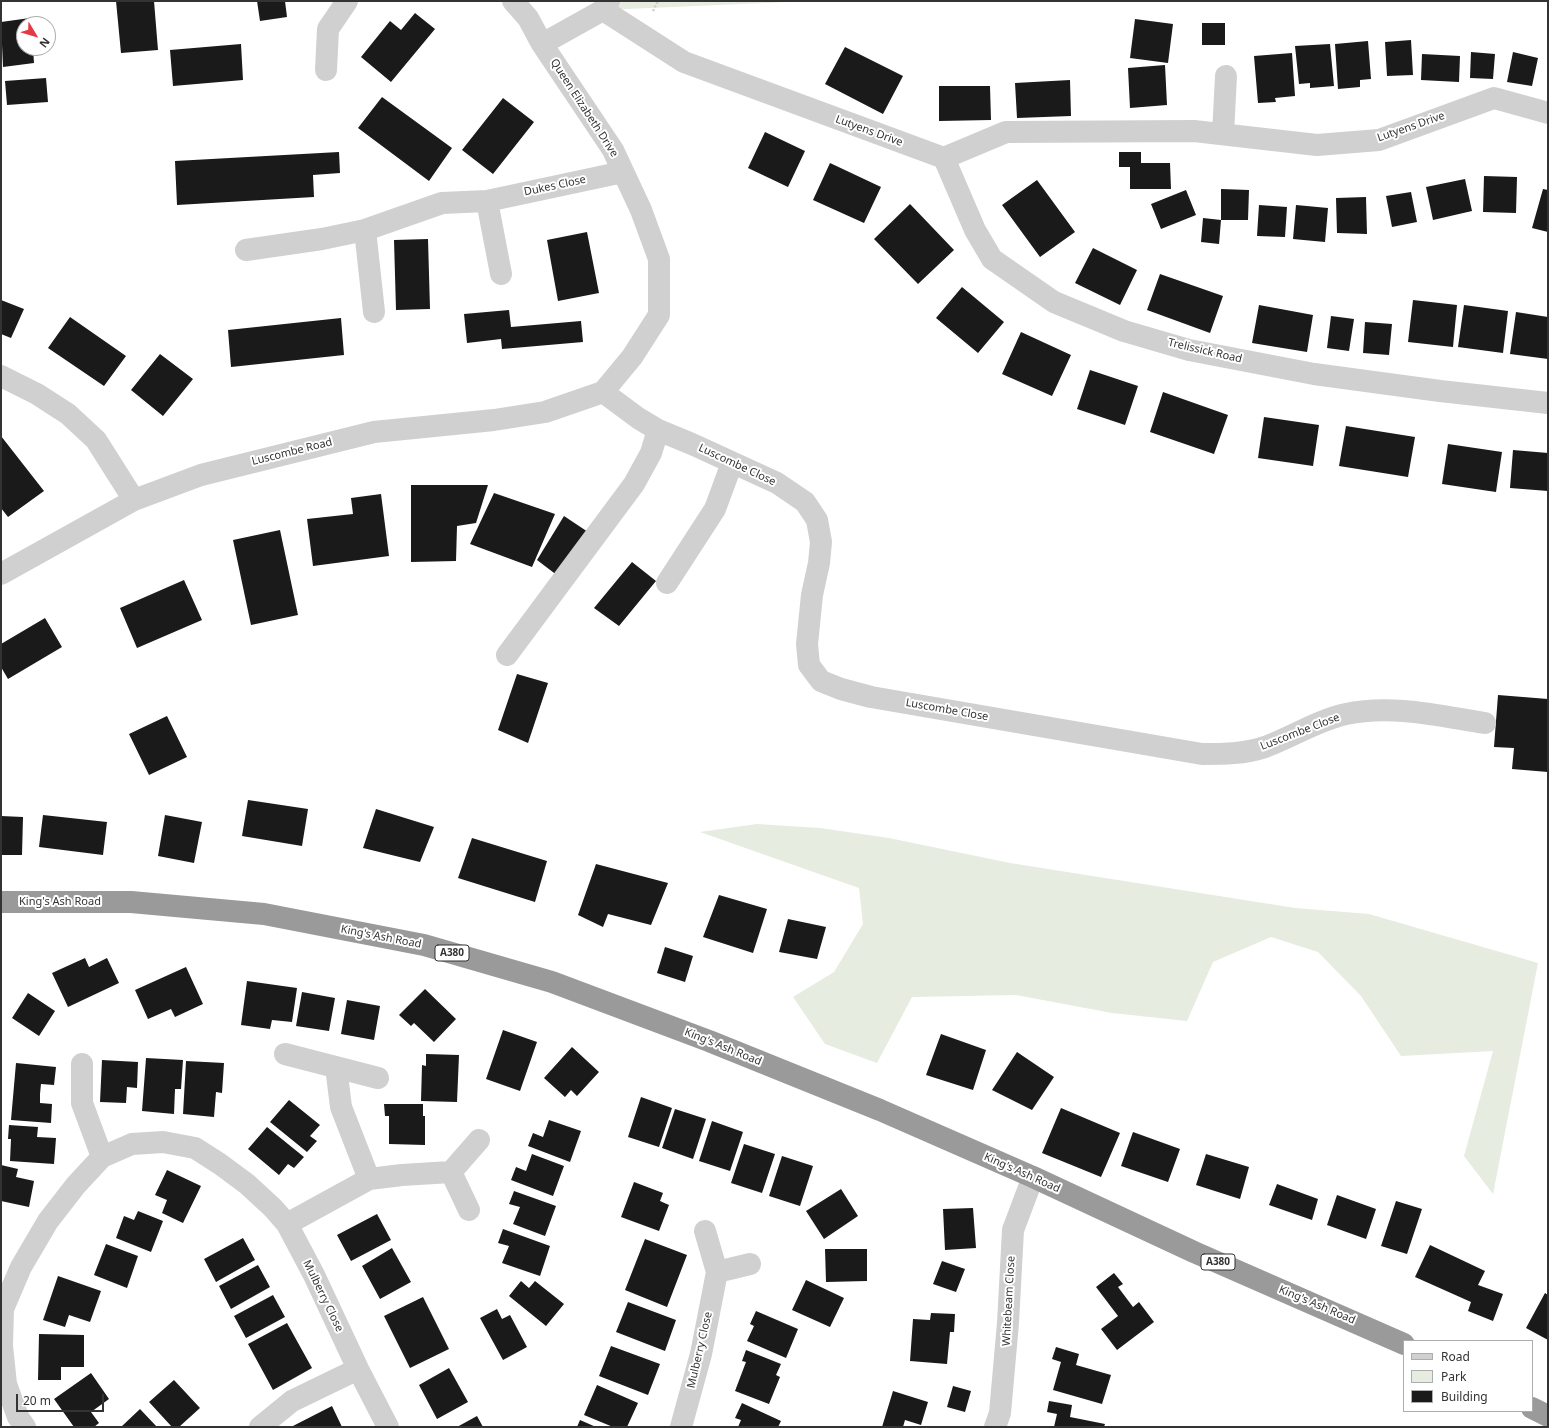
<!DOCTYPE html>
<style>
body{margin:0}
#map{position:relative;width:1549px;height:1428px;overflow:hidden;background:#fff;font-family:"Noto Sans",sans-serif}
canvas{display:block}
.frame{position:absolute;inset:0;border:2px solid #333;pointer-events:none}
.legend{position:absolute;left:1403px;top:1340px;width:130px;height:72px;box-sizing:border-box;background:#fff;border:1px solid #adadad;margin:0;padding:5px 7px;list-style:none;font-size:12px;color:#333}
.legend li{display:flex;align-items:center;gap:8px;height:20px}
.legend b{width:20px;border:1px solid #adadad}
.north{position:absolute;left:16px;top:16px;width:40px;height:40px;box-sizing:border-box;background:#fff;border:1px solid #adadad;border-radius:50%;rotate:128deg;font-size:11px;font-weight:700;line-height:16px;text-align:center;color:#333}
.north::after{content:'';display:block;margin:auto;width:14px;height:18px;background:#e63946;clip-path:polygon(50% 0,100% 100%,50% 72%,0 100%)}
.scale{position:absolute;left:16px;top:1394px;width:88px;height:18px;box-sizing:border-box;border:2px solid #333;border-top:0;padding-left:5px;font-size:12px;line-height:14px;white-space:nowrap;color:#333;-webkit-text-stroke:3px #fff;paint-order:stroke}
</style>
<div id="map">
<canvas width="1549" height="1428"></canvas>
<div class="frame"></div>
<ul class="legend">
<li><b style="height:5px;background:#d0d0d0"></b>Road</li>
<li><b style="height:11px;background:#e6ecdf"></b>Park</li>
<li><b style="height:11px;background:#1a1a1a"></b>Building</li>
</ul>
<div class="north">N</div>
<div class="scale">20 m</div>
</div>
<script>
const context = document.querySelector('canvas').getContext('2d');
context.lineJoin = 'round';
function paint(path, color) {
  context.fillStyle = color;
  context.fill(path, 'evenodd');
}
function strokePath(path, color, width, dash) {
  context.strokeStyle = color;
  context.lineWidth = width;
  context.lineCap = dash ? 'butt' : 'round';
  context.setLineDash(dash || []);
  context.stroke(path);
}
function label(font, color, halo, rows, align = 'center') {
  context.font = font + ' "Noto Sans",sans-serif';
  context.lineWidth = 4;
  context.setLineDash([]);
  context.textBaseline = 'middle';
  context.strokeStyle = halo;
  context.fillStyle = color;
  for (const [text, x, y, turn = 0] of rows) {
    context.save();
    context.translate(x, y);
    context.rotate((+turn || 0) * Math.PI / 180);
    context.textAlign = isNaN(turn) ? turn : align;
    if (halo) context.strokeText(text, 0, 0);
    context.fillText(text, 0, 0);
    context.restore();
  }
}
paint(new Path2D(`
 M609 1H811L603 10Z
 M757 824 820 828 889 838 1010 863 1295 908 1369 914 1538 963 1493 1194 1464 1156 1493 1051 1401 1056 1361 996 1318 952 1271 937 1213 962 1187 1021 1112 1013 1016 995 912 997 877 1063 825 1044 793 997 834 972 863 924 859 888 700 832Z`), '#e6ecdf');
paint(new Path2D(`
 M116 1H154L158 50 121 53Z
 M257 1H285L287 17 260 21Z
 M415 13 435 29 391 82 361 57 390 21 401 30Z
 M30 18V24H24V48H33L34 63 3 67 1 22Z
 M1135 19 1173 24 1168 63 1130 58Z
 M1202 23H1225V45H1202Z
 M1411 40 1413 75 1387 76 1385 42Z
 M1368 41 1371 79 1360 80V87L1338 89 1335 44Z
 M241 44 243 80 173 86 170 50Z
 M1330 44 1334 86 1310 88V83L1299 84 1295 46Z
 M845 47 903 76 883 114 825 84Z
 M1471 52 1495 54 1493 79 1470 78Z
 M1513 52 1538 58 1532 86 1507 82Z
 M1292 53 1295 96 1275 98 1276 102 1258 103 1254 56Z
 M1422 54 1460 56 1459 82 1421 80Z
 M1165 65 1167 105 1130 108 1128 68Z
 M46 78 48 102 7 105 5 81Z
 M1070 80 1071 116 1017 118 1015 83Z
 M939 86H990L991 120 939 121Z
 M382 97 452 148 429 181 358 128Z
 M503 98 534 122 493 174 462 150Z
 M765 132 805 151 788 187 748 168Z
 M339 152 340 173 313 175 314 197 177 205 175 161Z
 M1119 152H1141V163H1170L1171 189H1130V167H1119Z
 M830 163 881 187 864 223 813 200Z
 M1484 176 1517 177 1516 213 1483 212Z
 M1465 179 1472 211 1433 220 1426 187Z
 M1037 180 1075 232 1040 257 1002 205Z
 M1221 189 1249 190 1248 220H1221Z
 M1543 189 1548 190V232L1532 228Z
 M1186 190 1196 215 1161 229 1151 204Z
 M1411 192 1417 222 1392 227 1386 196Z
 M1366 197 1367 234 1337 233 1336 198Z
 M910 204 954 250 918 284 874 239Z
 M1259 205 1287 207 1285 237 1257 236Z
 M1296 205 1328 208 1325 242 1293 239Z
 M1203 218 1221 220 1219 244 1201 242Z
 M587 232 599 293 558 301 547 240Z
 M428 239 430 309 396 310 394 240Z
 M1093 248 1137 270 1120 305 1075 283Z
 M1160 274 1223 296 1210 333 1147 310Z
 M962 287 1004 322 978 353 936 318Z
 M1 300 24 309 11 338 1 334Z
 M1413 300 1457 305 1453 347 1408 342Z
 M1259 305 1313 315 1307 352 1252 343Z
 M1464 305 1508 311 1503 353 1458 347Z
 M509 310 511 327 581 321 583 342 502 349 501 339 467 343 464 314Z
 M1516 312 1548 317V359L1510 354Z
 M1331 316 1354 319 1349 351 1327 348Z
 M70 317 126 356 104 386 48 348Z
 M341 318 344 355 231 367 228 330Z
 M1365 322 1392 324 1389 355 1363 353Z
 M1021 332 1071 355 1052 396 1002 374Z
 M160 354 193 379 163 416 131 390Z
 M1090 370 1138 386 1125 425 1077 409Z
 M1163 392 1228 415 1214 454 1150 432Z
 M1264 417 1319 425 1313 466 1258 458Z
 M1346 426 1415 437 1408 477 1339 466Z
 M1 436 44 491 8 517 1 508Z
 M1448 444 1502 452 1496 492 1442 484Z
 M1513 450 1548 453V491L1510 488Z
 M411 485H488L476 523 457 526 456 561 411 562Z
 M494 493 555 514 532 567 470 544Z
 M381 494 389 556 313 566 307 519 353 514 351 498Z
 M564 516 591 534 562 579 537 560Z
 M280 530 298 615 251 625 233 540Z
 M632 562 656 581 619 626 594 608Z
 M184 580 202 620 137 648 120 608Z
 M45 618 62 647 8 679 1 667V644Z
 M517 674 548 683 528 743 498 730Z
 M1498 695 1548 699V772L1512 769 1514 748 1494 747Z
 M167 716 187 757 149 775 129 734Z
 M248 800 308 809 302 846 242 836Z
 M376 809 434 827 420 862 363 848Z
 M43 815 107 822 103 855 39 847Z
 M165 815 202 822 194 863 158 856Z
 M1 816 23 817 22 855H1Z
 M472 838 547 861 535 902 458 878Z
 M596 864 668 883 651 925 608 914 603 927 578 915Z
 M719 895 767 909 753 953 703 937Z
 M788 919 826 927 817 959 779 952Z
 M665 947 693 956 685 982 657 973Z
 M85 958 89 967 107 958 119 983 68 1007 52 973Z
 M186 967 203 1004 175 1017 171 1009 148 1019 135 990Z
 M247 981 297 988 292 1022 272 1020 270 1029 241 1025Z
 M425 989 456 1019 434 1042 414 1023 411 1026 399 1015Z
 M302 992 335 998 329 1031 296 1026Z
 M28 993 55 1011 39 1036 12 1018Z
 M347 1000 380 1006 374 1040 341 1034Z
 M503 1030 537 1042 520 1091 486 1079Z
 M941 1034 986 1050 973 1090 926 1075Z
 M572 1047 599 1072 577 1096 571 1090 565 1097 544 1078Z
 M1017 1052 1054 1077 1032 1110 992 1090Z
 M426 1054 459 1055 457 1102 421 1101 422 1065 426 1066Z
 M146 1058 183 1060 181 1089H175L174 1114 142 1111Z
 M102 1060 138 1062 137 1088 127 1087 126 1103 100 1102Z
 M186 1061 224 1063 222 1093 216 1092 214 1117 183 1114Z
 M16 1063 56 1067 54 1085 41 1084 40 1094V1103L52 1104 51 1123 11 1120Z
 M641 1097 672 1108 659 1147 628 1137Z
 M289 1100 320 1125 310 1136 317 1141 307 1152 270 1122Z
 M384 1104H423V1116H425V1145L389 1144V1116H385Z
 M1061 1108 1120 1133 1101 1177 1042 1153Z
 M675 1109 706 1119 693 1159 662 1148Z
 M549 1120 581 1131 570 1162 528 1146 533 1133 543 1137Z
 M712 1121 743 1132 730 1171 699 1161Z
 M9 1125 38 1127 37 1137 56 1138 54 1164 10 1161 11 1139H8Z
 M267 1127 304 1157 294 1168 288 1164 279 1175 248 1149Z
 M1133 1132 1180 1149 1168 1182 1121 1166Z
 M744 1144 775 1154 762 1193 731 1183Z
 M532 1154 564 1166 553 1196 511 1180 516 1167 526 1171Z
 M1206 1154 1249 1167 1240 1199 1196 1185Z
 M782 1156 813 1166 800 1206 769 1196Z
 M1 1165 18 1169 16 1177 34 1181 29 1207 1 1201Z
 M167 1170 201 1186 183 1223 162 1213 167 1200 155 1195Z
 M634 1182 663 1193 660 1201 669 1205 659 1231 621 1217Z
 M1277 1184 1318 1199 1312 1220 1269 1205Z
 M841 1189 858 1216 824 1239 806 1211Z
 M514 1191 556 1206 545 1236 513 1224 520 1207 509 1204Z
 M1337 1195 1376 1209 1366 1239 1327 1225Z
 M1396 1201 1422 1209 1407 1254 1381 1246Z
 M973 1208 976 1248 945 1250 943 1209Z
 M138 1211 163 1221 151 1252 116 1238 124 1216 134 1220Z
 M377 1214 391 1240 351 1261 337 1235Z
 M503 1229 550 1246 540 1276 502 1263 509 1246 498 1243Z
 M243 1238 255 1260 216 1282 204 1259Z
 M645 1239 687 1255 667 1307 625 1290Z
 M106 1244 138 1256 127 1288 94 1275Z
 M1430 1245 1485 1271 1478 1285 1503 1294 1493 1321 1468 1311 1471 1302 1415 1277Z
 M392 1248 411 1282 380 1299 362 1266Z
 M825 1249H867V1281L826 1282Z
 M942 1261 965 1269 956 1292 933 1284Z
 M258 1265 270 1287 231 1309 219 1286Z
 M1114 1273 1123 1284 1118 1287 1133 1307 1139 1302 1154 1322 1117 1350 1101 1329 1118 1316 1096 1287Z
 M58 1276 101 1291 90 1322 69 1315 65 1327 43 1320Z
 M806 1280 844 1298 830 1327 792 1310Z
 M521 1281 529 1288 535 1281 564 1304 546 1326 509 1296Z
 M1545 1293 1548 1295V1340L1526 1328Z
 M273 1295 285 1317 246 1338 234 1316Z
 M423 1297 449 1349 410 1368 384 1316Z
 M628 1302 676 1320 665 1351 616 1332Z
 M497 1309 502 1319 510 1315 527 1347 503 1360 480 1318Z
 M756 1311 798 1329 786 1358 747 1341 754 1326 750 1324Z
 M931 1313 955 1314 954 1332H950L947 1364 910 1361 913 1319 930 1320Z
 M287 1323 312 1368 273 1390 248 1344Z
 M39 1334 84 1335V1367H61V1380H38Z
 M611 1346 660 1364 648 1395 599 1376Z
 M1056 1347 1079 1354 1076 1365 1111 1375 1102 1404 1053 1390 1061 1362 1052 1359Z
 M746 1350 781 1364 776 1375 780 1377 769 1404 735 1391 746 1362 742 1361Z
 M449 1368 468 1402 437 1419 419 1385Z
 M91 1373 109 1399 91 1412 99 1423 94 1427H74L54 1399Z
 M174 1380 200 1408 179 1427H172L149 1402Z
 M597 1385 638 1403 627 1427H613L584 1415Z
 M953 1386 971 1391 965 1412 947 1407Z
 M893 1391 928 1402 921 1425 905 1420 903 1427H882Z
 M1049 1401 1072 1405 1070 1417 1105 1424 1104 1427H1054L1057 1414 1047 1412Z
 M742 1403 781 1421 778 1427H738L741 1420 735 1418Z
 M332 1406 342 1427H291Z
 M140 1409 157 1427H121Z
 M477 1416 483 1427H457Z
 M580 1420 596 1427H577Z`), '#1a1a1a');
strokePath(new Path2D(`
 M653 11 658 1`), '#cdcdcd', 2.5, [2, 2]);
strokePath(new Path2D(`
 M513 1 528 18 542 44 613 150 641 210 659 259V315L632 357 603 392
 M603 10 684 62 944 158 1006 132 1194 131 1317 145 1379 140 1494 98 1548 113
 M542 44 603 10 609 1
 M326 70 328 29 347 1
 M1223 134 1226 76
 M944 158 975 230 992 259 1054 302 1124 331 1189 350 1314 374 1440 391 1548 403
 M487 201 501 274
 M365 230 374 312
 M246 250 322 239 365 230 442 203 487 201 623 172
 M1 376 37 394 68 414 96 440 134 500
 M603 392 638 418 658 430 692 444 777 483 805 502 817 520 821 542 819 563 812 595 807 644 809 665 821 681 841 689 871 697 1202 754C1223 754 1244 754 1265 747 1292 737 1318 720 1346 714 1392 704 1440 716 1485 723
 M1 574 134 500 201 475 374 432 494 420 545 412 603 392
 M667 583 715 509 732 463
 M507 655 634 484 651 453 658 430
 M285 1054 378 1078
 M82 1064V1103L102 1157
 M451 1172 469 1210
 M369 1179 402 1175 451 1172 479 1140
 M287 1224 369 1179 341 1107 336 1067
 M717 1272 750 1264
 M25 1427 18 1417 6 1384 2 1346 3 1309 21 1267 48 1221 76 1185 102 1157 132 1144 163 1142 195 1148 220 1164 247 1184 273 1208 287 1224 314 1275 358 1369 388 1427
 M260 1427 292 1401 358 1369
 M681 1427 701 1354 717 1272 705 1231
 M995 1427 1000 1413 1008 1323 1013 1230 1033 1177`), '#d0d0d0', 22);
strokePath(new Path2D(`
 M1 902H131L264 914 424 945 552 982 709 1041 880 1110 1033 1177 1194 1252 1404 1344
 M1532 1408 1548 1416`), '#9a9a9a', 22);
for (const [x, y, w] of [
 [452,953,34],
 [1218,1262,34]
]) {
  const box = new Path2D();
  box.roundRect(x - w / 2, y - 8, w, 16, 3);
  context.fillStyle = '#fff';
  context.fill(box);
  strokePath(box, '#333', 1);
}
label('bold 10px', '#333', null, [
 ["A380",452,953],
 ["A380",1218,1262]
]);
label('11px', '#333', '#fff', [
 ["Queen Elizabeth Drive",584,108,57],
 ["Lutyens Drive",1411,127,-19],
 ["Lutyens Drive",869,131,20],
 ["Dukes Close",555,186,-12],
 ["Trelissick Road",1205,351,13],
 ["Luscombe Road",292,452,-14],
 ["Luscombe Close",737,465,25],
 ["Luscombe Close",947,710,10],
 ["Luscombe Close",1300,732,-21],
 ["King's Ash Road",60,902],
 ["King's Ash Road",381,937,11],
 ["King's Ash Road",723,1047,22],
 ["King's Ash Road",1022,1173,24],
 ["Mulberry Close",323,1296,64],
 ["Whitebeam Close",1009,1301,-87],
 ["King's Ash Road",1317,1305,23],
 ["Mulberry Close",700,1350,-77]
]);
</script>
